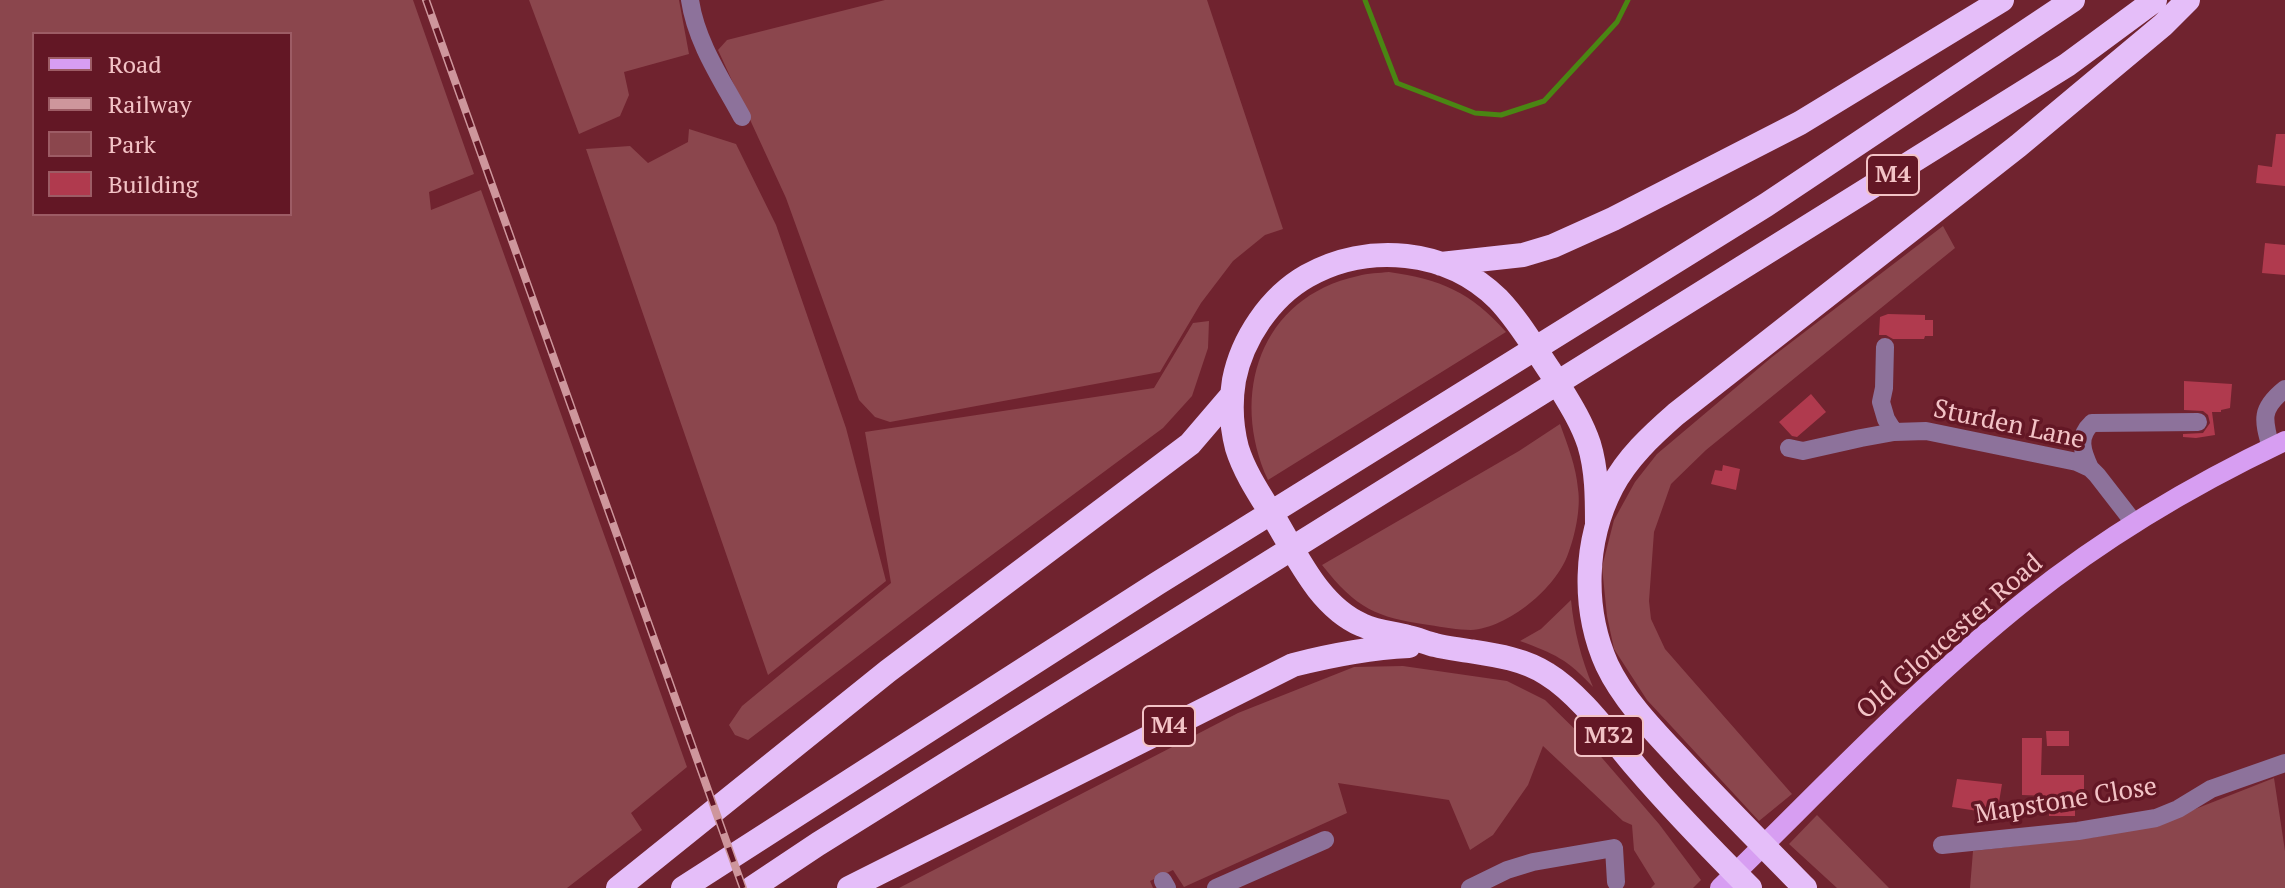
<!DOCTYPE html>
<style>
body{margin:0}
#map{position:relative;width:2285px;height:888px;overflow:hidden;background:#70232f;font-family:"PT Serif",serif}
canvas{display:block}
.legend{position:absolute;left:32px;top:32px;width:260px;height:184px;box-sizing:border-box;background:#631725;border:2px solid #9d5c65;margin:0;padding:10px 14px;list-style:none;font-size:24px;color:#f3c3c6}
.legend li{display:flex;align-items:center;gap:16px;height:40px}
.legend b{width:40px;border:2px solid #9d5c65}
</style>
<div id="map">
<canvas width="2285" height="888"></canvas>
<ul class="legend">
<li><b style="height:10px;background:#d79ef2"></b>Road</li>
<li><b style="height:10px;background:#ce969c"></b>Railway</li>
<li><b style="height:22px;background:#8b464d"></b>Park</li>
<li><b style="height:22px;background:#b03a4e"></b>Building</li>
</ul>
</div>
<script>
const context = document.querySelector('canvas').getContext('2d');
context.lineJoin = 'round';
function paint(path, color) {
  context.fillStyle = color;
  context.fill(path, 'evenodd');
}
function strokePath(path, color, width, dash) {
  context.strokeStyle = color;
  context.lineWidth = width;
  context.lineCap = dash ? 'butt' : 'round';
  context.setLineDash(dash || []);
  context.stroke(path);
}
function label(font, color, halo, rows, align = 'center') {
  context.font = font + ' "PT Serif",serif';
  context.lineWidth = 7;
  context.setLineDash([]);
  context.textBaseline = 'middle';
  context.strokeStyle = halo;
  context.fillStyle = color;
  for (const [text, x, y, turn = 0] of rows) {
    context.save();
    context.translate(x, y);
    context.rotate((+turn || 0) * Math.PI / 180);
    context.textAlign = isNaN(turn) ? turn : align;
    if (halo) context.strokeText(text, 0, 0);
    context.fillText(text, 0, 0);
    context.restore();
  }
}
paint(new Path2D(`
 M0 0H413L474 174 429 192 431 210 481 190 687 767 631 813 642 830 567 888H0ZM290 34V214H34V34Z
 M529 0H679L689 54 624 72 629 95 620 116 579 134Z
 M885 0H1207L1283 229 1265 235 1233 261 1201 303 1160 372 890 422 875 417 859 400 786 198 718 50 727 40Z
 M689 129 736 144 776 225 846 428 886 581 768 675 586 149 630 146 648 163 688 142Z
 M1943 226 1955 248 1706 450 1671 484 1654 532 1649 601 1651 619 1665 649 1792 794 1759 821 1647 700 1614 649 1607 616 1602 567 1614 520 1635 482 1657 454 1772 357Z
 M1389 272C1440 279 1471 292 1506 332L1268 480C1229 395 1260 297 1358 276 1368 273 1379 273 1389 272Z
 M1209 321 1208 348 1192 396 1163 428 938 595 748 740 735 735 729 725 742 706 891 583 865 432 1154 388 1193 323Z
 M1560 424C1568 446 1576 466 1578 489 1581 508 1575 536 1568 554 1556 588 1508 628 1471 630 1458 630 1443 627 1429 625 1375 617 1357 609 1322 565L1519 451Z
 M1571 600C1574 631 1581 658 1593 687 1567 659 1555 654 1520 641L1541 629Z
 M1403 666 1507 681 1545 700 1590 744 1659 824 1701 880 1693 888H1651L1655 884 1634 850 1632 825 1623 821 1543 746 1528 785 1493 835 1470 850 1449 800 1338 783 1347 813 1184 887 1173 870 1150 881 1153 888H899L1238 713 1354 667Z
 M2274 778 2285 851V888H1970L1973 851 2096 837 2175 817Z
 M1817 815 1889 888H1837L1789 844Z`), '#8b464d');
strokePath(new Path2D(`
 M1365 0 1397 83 1475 113 1501 115 1544 101 1617 22 1628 0`), '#4a8613', 5);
paint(new Path2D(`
 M2276 134H2285V186L2256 183 2258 165 2272 167Z
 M2265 243 2285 245V275L2262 273Z
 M1888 314 1925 315V320H1933V336H1925L1924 339H1893L1886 335H1879L1880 317Z
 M2184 381 2232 384 2230 408 2221 410V412H2212L2215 435 2196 438 2183 437V434L2203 433 2210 423 2208 415 2203 411 2184 410Z
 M1811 394 1826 412 1797 437 1792 436 1779 422Z
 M1723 465 1740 469 1736 490 1711 484 1715 470 1722 471Z
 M2046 731H2069V746H2047Z
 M2022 738H2042L2041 775H2084V800H2075V816H2049V796L2022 795Z
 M1957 779 2002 784 1997 814 1952 807Z`), '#b03a4e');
strokePath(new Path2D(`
 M690 0C696 42 722 80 742 117
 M1885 347 1884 388 1881 402 1886 419 1894 432
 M1789 448 1803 451 1861 438 1894 432 1926 431 2077 462 2090 468 2097 475 2135 524
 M2271 448C2263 419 2260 409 2285 389
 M2090 468C2082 451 2077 437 2092 423L2198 422
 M1942 845 2078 831 2156 818 2178 809 2211 789 2285 763
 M1163 881 1167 888
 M1216 888 1325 840
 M1470 888 1507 870 1533 862 1614 848 1616 882`), '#8d729b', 18);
strokePath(new Path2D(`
 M1720 888C1820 791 1917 687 2026 600 2105 537 2194 484 2285 441`), '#d79ef2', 20);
strokePath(new Path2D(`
 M1441 264 1523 255 1553 246 1613 219 1800 123 2002 0
 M1597 525C1597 498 1597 470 1589 444 1580 417 1564 395 1550 371 1533 346 1519 321 1498 299 1448 249 1367 242 1307 276 1270 297 1242 339 1234 380 1230 404 1231 425 1237 448 1245 474 1262 498 1276 521 1298 558 1320 607 1362 625 1377 632 1393 633 1408 637 1418 639 1426 643 1435 645 1446 648 1457 649 1469 651 1495 655 1524 659 1547 674 1580 694 1612 739 1637 768 1673 810 1711 849 1750 888
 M618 888 888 671 1190 444 1232 395
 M683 888 1158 583 1766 205 2073 0
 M752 888 818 844 2067 65 2155 0
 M849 888 1293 665C1332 655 1369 648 1409 646
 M1805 888C1764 846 1722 804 1682 761 1655 732 1624 701 1607 665 1582 609 1584 541 1612 487 1627 458 1652 435 1676 414L2018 146 2163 25 2188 0`), '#e5bef9', 24);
const rail = new Path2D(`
 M426 0 743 888`);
strokePath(rail, '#ce969c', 8);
strokePath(rail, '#631725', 5, [15]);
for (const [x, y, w] of [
 [1893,175,52],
 [1169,726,52],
 [1609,736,68]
]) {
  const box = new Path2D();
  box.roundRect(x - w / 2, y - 20, w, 40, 6);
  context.fillStyle = '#631725';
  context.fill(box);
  strokePath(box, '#f3c3c6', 2);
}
label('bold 24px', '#f3c3c6', null, [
 ["M4",1893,175],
 ["M4",1169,726],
 ["M32",1609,736]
]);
label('26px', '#f3c3c6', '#631725', [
 ["Sturden Lane",2009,425,12],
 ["Old Gloucester Road",1950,637,-41],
 ["Mapstone Close",2066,801,-9]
]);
</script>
